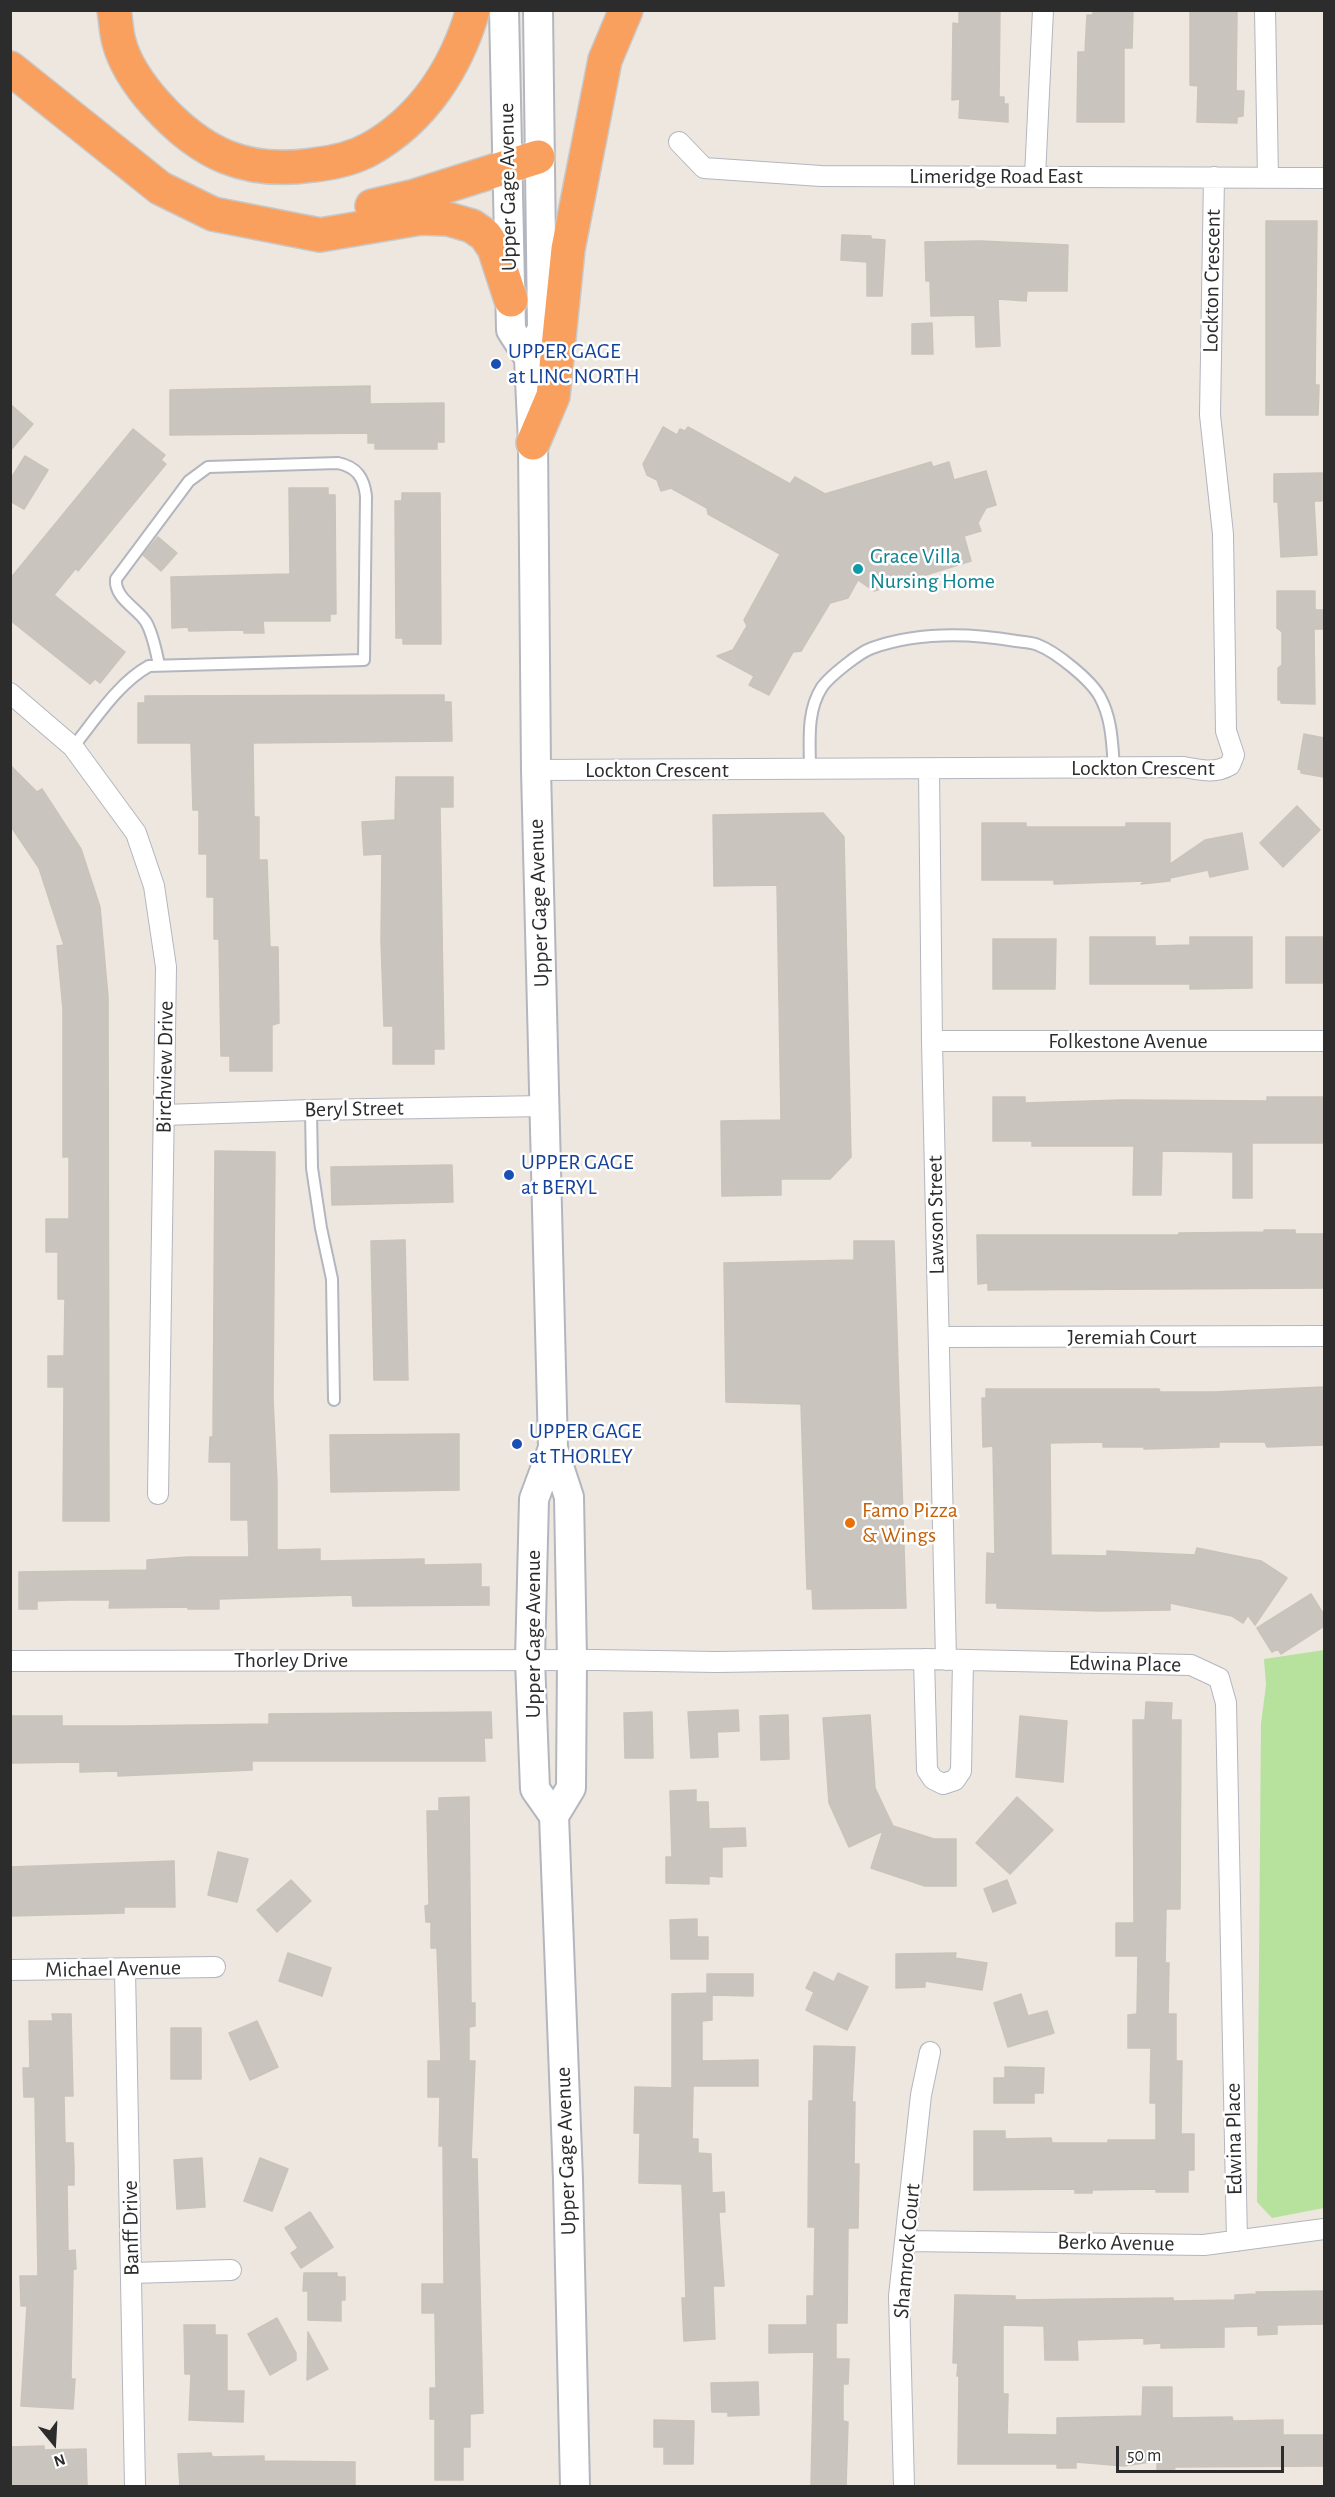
<!DOCTYPE html>
<style>
body{margin:0}
#map{position:relative;width:1335px;height:2497px;overflow:hidden;background:#ede7df;font-family:"Alegreya Sans",sans-serif}
canvas{display:block}
.frame{position:absolute;inset:0;border:12px solid #2c2c2c;pointer-events:none}
.north{position:absolute;left:24px;top:2413px;width:60px;height:60px;-webkit-text-stroke:4px #fff;paint-order:stroke;rotate:162deg;font-size:16px;font-weight:700;line-height:24px;text-align:center;color:#2c2c2c}
.north::after{content:'';display:block;margin:auto;width:21px;height:27px;background:#2c2c2c;clip-path:polygon(50% 0,100% 100%,50% 72%,0 100%)}
.scale{position:absolute;left:1116px;top:2446px;width:168px;height:27px;box-sizing:border-box;border:3px solid #2c2c2c;border-top:0;padding-left:8px;font-size:18px;line-height:21px;white-space:nowrap;color:#2c2c2c;-webkit-text-stroke:4px #fff;paint-order:stroke}
</style>
<div id="map">
<canvas width="1335" height="2497"></canvas>
<div class="frame"></div>
<div class="north">N</div>
<div class="scale">50 m</div>
</div>
<script>
const context = document.querySelector('canvas').getContext('2d');
context.lineJoin = 'round';
function paint(path, color) {
  context.fillStyle = color;
  context.fill(path, 'evenodd');
}
function strokePath(path, color, width, dash) {
  context.strokeStyle = color;
  context.lineWidth = width;
  context.lineCap = dash ? 'butt' : 'round';
  context.setLineDash(dash || []);
  context.stroke(path);
}
function label(font, color, halo, rows, align = 'center') {
  context.font = font + ' "Alegreya Sans",sans-serif';
  context.lineWidth = 5;
  context.setLineDash([]);
  context.textBaseline = 'middle';
  context.strokeStyle = halo;
  context.fillStyle = color;
  for (const [text, x, y, turn = 0] of rows) {
    context.save();
    context.translate(x, y);
    context.rotate((+turn || 0) * Math.PI / 180);
    context.textAlign = isNaN(turn) ? turn : align;
    if (halo) context.strokeText(text, 0, 0);
    context.fillText(text, 0, 0);
    context.restore();
  }
}
paint(new Path2D(`
 M1324 1650V2208L1272 2218 1257 2202 1261 1724 1266 1685 1264 1659Z`), '#b6e29e');
const building = new Path2D(`
 M959 10H1000L999 97H1004V104H1008V122L959 118 960 99 952 100 953 23 959 24Z
 M1093 10H1133L1132 48H1124V122H1077L1078 52H1085L1087 15H1093Z
 M1190 10H1237L1236 91H1244L1243 116 1237 117V123L1197 122 1198 86 1190 85Z
 M1266 221H1317L1315 385H1319L1318 415H1266Z
 M842 235 871 236V239L885 240 882 296H867V262L841 260Z
 M980 241 1068 245 1067 291H1027L1026 301 998 299 1000 346 976 347 975 315 931 316 930 281H926L925 242Z
 M932 323 933 354H912V324Z
 M370 386V404L444 403V442H437V449H375V443H368V433L170 435V390Z
 M10 404 33 424 10 451Z
 M663 427 677 435 680 429 685 431 688 427 790 484 795 477 825 494 931 462 933 467 949 462 954 480 986 471 996 505 986 508 978 523 981 531 964 536 971 561 874 591 858 580 848 598 830 603 801 651 793 652 769 695 749 685 754 676 717 656 733 650 747 626 744 620 780 554 708 514 707 508 671 488 661 491 657 480 647 475 643 464Z
 M133 429 165 455 161 460 166 464 78 571 76 568 54 595 125 652 100 683 95 679 90 684 10 620V579Z
 M25 456 48 470 24 509 10 501V480Z
 M1322 473V501H1314L1317 555 1281 557 1278 502H1274V474Z
 M289 488H328V495H335L336 614H330V621H263L264 633H244V630L189 631 188 627 172 628 171 577 290 574Z
 M402 493H440L441 644H403V638H396L395 501H402Z
 M158 537 177 553 161 571 143 555Z
 M1277 591H1315V610H1324V629H1314L1315 704 1281 703V700H1278V668L1282 665V632L1277 628Z
 M444 695V702H451L452 741 253 743 254 817H259V860H267L270 947H278L279 1023 272 1025V1071H230V1056H221L219 939H214V897H207V854H199V810H193L191 743H138V703H145V696Z
 M1304 734 1324 738V777L1301 773V770L1298 769Z
 M10 765 37 792 42 789 81 849 100 907 108 997 109 1521H63L64 1387H48V1356H64L65 1299H58V1252H46V1219H69V1157H63V1009L57 946 64 945 39 868 10 825Z
 M396 777H453V807H440L444 1049H434V1064H393V1026H384L381 940 382 854 364 855 362 822 395 820Z
 M1297 806 1320 830 1283 867 1260 843Z
 M823 813 844 837 851 1157 830 1179H781V1195L722 1196 721 1121 781 1120 777 885 714 886 713 815Z
 M982 823H1026V827H1126V823H1170V864L1205 840 1242 833 1248 869 1210 877 1208 870 1170 878V881L1141 884 1145 881 1054 884V880H982Z
 M1090 937H1155V946L1190 945V937H1252V988L1190 989V984H1090Z
 M1286 937H1324V983H1286Z
 M993 939H1056L1055 989H993Z
 M993 1097H1025V1103L1122 1100 1267 1101V1097H1324V1143H1252V1198H1233V1152L1162 1151 1161 1195H1133L1134 1146H1032V1141H993Z
 M215 1151 275 1152 273 1399 277 1483V1550L320 1549V1561L424 1559V1565L481 1564V1587H489V1605L353 1606 352 1595 219 1599V1609H188V1607L109 1608 110 1600H69L37 1601V1609H19V1572L147 1570V1560L188 1557H249L248 1520H231V1462H209L210 1437H213Z
 M452 1165 453 1202 332 1205 331 1167Z
 M1264 1230H1295V1234H1324V1288L988 1290V1283L978 1284 977 1235H1179V1233L1264 1232Z
 M405 1240 408 1380H374L371 1241Z
 M854 1241H894L906 1608 813 1609 812 1589H807L801 1404 726 1402 724 1263 854 1260Z
 M1324 1387V1445L1267 1447 1265 1442H1219V1447L1144 1449V1447H1103V1442L1050 1443 1051 1555 1107 1556V1551L1195 1555 1197 1548 1261 1561 1287 1578 1255 1625 1248 1615 1243 1623 1232 1616 1170 1603V1610L1100 1611 997 1608V1603H986L987 1553 995 1554 993 1446 983 1447 982 1398H986V1389H1159L1160 1392H1214Z
 M459 1434V1490L331 1492 330 1435Z
 M1311 1594 1324 1615V1626L1281 1654 1278 1649 1272 1652 1257 1628Z
 M1146 1702 1172 1703 1171 1720H1181L1180 1909H1166L1165 1963H1169L1168 2014H1176V2061H1182L1181 2134H1194V2170H1188V2192H1156V2189L1092 2190V2193H1075V2189L974 2190V2131H1005V2139L1051 2138 1052 2143H1108V2140H1156V2103H1150L1151 2048H1128V2015L1137 2014 1138 1956H1116V1923H1134L1133 1720H1145Z
 M738 1710 739 1731 717 1732 718 1757 691 1758 688 1712Z
 M491 1712 492 1738H484L485 1761H252V1770L118 1776V1771L80 1772V1762L10 1763V1716H62V1726H127L269 1724V1714Z
 M652 1712 653 1758H625L624 1713Z
 M788 1715 789 1759 761 1760 760 1716Z
 M870 1715 875 1788 893 1826 934 1839H956V1886H925L871 1868 883 1831 849 1847 829 1803 823 1718Z
 M1020 1716 1067 1721 1063 1782 1016 1777Z
 M696 1790V1802H708L709 1829 745 1828 746 1846 722 1847V1877L709 1876V1884L666 1883V1857H672L670 1791Z
 M469 1797 471 2003H475V2026L469 2027V2061H475L471 2159H477L483 2413 470 2414V2447H463V2480H435V2419H430V2388H436L435 2313H422V2284H444L443 2146H439L440 2097H428V2061H441L437 1948H431V1922H426L425 1906 429 1905 427 1811H439V1798Z
 M1017 1797 1053 1830 1010 1874 976 1843Z
 M218 1852 248 1859 237 1902 208 1895Z
 M174 1861 175 1907H124V1913L10 1916V1867Z
 M291 1880 311 1901 277 1932 257 1910Z
 M1007 1880 1016 1903 993 1912 984 1889Z
 M697 1919V1937H708V1959H671L670 1920Z
 M288 1953 331 1968 322 1996 279 1981Z
 M956 1953 955 1958 987 1963 982 1990 925 1981V1987L896 1988V1954Z
 M814 1972 834 1982 838 1973 868 1987 847 2030 806 2010 814 1992 806 1988Z
 M707 1974H753V1996L712 1995V2020L702 2021V2061L758 2060V2086H693L692 2139H698V2153L711 2154 712 2193 724 2192 725 2212H719V2217L724 2286H713L715 2339 684 2341 682 2298H686L682 2184 639 2183 640 2133H634L635 2087 672 2088V1994L707 1993Z
 M1021 1994 1028 2016 1047 2011 1054 2033 1008 2047 994 2003Z
 M52 2014H71L73 2096H64L65 2143H73L74 2167V2185H67L68 2251 75 2250 76 2269H73L71 2379H75L73 2409 21 2406 27 2306H21L20 2276H38L35 2097H24L23 2068H30L29 2021H53Z
 M257 2021 278 2067 250 2080 229 2033Z
 M171 2028H201V2079H171Z
 M814 2046 855 2047 852 2102H855L854 2164H859L858 2228H848L847 2323H836V2359H849L848 2384H843V2421L848 2422 846 2487H811L814 2352 769 2353V2325H807V2296H814L815 2227H808L809 2101H813Z
 M1005 2067 1044 2068 1043 2093H1034V2103H994V2078H1005Z
 M202 2158 205 2207 177 2209 174 2160Z
 M260 2158 288 2169 272 2211 244 2201Z
 M310 2212 333 2247 301 2268 291 2253 298 2248 285 2228Z
 M304 2273H337V2277H345V2300H341V2321L308 2320V2291H303Z
 M1324 2291V2324L1277 2325V2334L1258 2335V2326L1224 2327V2347L1161 2348V2343L1144 2344V2338L1077 2340 1078 2360H1045L1044 2326 1003 2325V2394H1008L1007 2434 1057 2435V2418L1142 2416 1143 2387H1172V2418L1232 2417 1233 2421 1283 2420V2435H1324V2466L1174 2467 1175 2469 1157 2470V2461L1124 2466 1076 2462V2468H1057V2464H958L959 2376H957L958 2363H953L955 2295 1015 2296V2300L1173 2298V2301L1235 2300V2295L1257 2294 1256 2292Z
 M277 2318 296 2353V2360L270 2375 248 2334Z
 M184 2325H215V2335H227V2391H244L243 2422 189 2420 191 2374H185Z
 M308 2332 328 2369 307 2380Z
 M758 2382 759 2415 728 2416V2412H712L711 2383Z
 M654 2420 694 2421 693 2464H664V2447H654Z
 M44 2446V2450L86 2449 87 2487H10V2447Z
 M211 2453 212 2457 264 2456V2461L355 2462V2487H180L178 2454Z`);
paint(building, '#c9c5be');
strokePath(building, '#c9c3b9', 1.5);
const lane = new Path2D(`
 M73 747C95 720 118 683 149 666L364 660 366 496C364 478 357 467 338 463L208 467 189 481 116 579C114 598 137 608 146 622 153 634 156 651 159 665
 M810 770C810 742 806 712 822 687 830 676 860 652 872 648 918 632 969 633 1016 641 1023 642 1032 642 1038 645 1056 652 1091 680 1100 697 1112 719 1112 743 1114 767
 M311 1110 312 1168 321 1228 332 1279 334 1400`);
const street = new Path2D(`
 M1265 10 1268 178
 M679 142 704 168 821 176 1324 178
 M1035 176 1043 10
 M10 693 73 747 136 833 154 886 166 967 158 1494
 M536 770 1184 767C1201 770 1215 774 1230 765L1234 755 1226 731 1223 534 1210 415 1214 177
 M929 770 932 1041 946 1660
 M932 1041H1324
 M164 1115 311 1110 545 1106
 M939 1337 1324 1336
 M924 1659 927 1770 933 1779 943 1784 955 1780 961 1771 963 1660
 M10 1661 596 1660 716 1662 924 1659 1191 1665 1219 1678 1226 1703 1237 2241
 M10 1970 215 1967
 M125 1970 135 2486
 M907 2241 1204 2245 1324 2229
 M132 2273 231 2270
 M904 2486 899 2296 921 2095 930 2052`);
const secondary = new Path2D(`
 M504 10 511 330 529 358
 M538 10 542 328 529 358 533 443 536 770 553 1448 569 1497 572 1660 571 1788 554 1816 568 2179 575 2486
 M553 1448 534 1499 530 1660 535 1789 554 1816`);
const highway = new Path2D(`
 M114 10C116 21 116 32 119 42 125 65 140 86 156 104 201 154 246 175 313 165 333 163 352 159 370 149 423 119 456 68 473 10
 M10 68 160 188 213 214 320 235 421 218 448 219 472 226 485 235 494 248 511 300
 M372 206 415 196 538 157
 M533 443 553 396 568 249 605 60 626 10`);
strokePath(lane, '#b3b6bf', 14);
strokePath(street, '#b3b6bf', 22);
strokePath(secondary, '#b3b6bf', 32);
strokePath(highway, '#c8c8c8', 36);
strokePath(lane, '#fff', 10);
strokePath(street, '#fff', 20);
strokePath(secondary, '#fff', 28);
strokePath(highway, '#f9a05f', 33);
for (const [x, y, r, color] of [
 [496,364,6,"#1a4fb4"],
 [858,569,6,"#0f9aa8"],
 [509,1175,6,"#1a4fb4"],
 [517,1444,6,"#1a4fb4"],
 [850,1523,6,"#e8710a"]
]) {
  const dot = new Path2D();
  dot.arc(x, y, r, 0, 2 * Math.PI);
  context.fillStyle = color;
  context.fill(dot);
  strokePath(dot, '#fff', 2);
}
label('22px', '#2c2c2c', '#fff', [
 ["Limeridge Road East",996,176],
 ["Upper Gage Avenue",508,187,-91],
 ["Lockton Crescent",1212,281,-89],
 ["Lockton Crescent",1143,768],
 ["Lockton Crescent",657,770],
 ["Upper Gage Avenue",539,903,-92],
 ["Folkestone Avenue",1128,1041],
 ["Birchview Drive",165,1067,-89],
 ["Beryl Street",354,1109,-1],
 ["Lawson Street",936,1215,-91],
 ["Jeremiah Court",1132,1337],
 ["Upper Gage Avenue",533,1634,-90],
 ["Thorley Drive",291,1660],
 ["Edwina Place",1125,1664,1],
 ["Michael Avenue",113,1969,-1],
 ["Edwina Place",1234,2139,-91],
 ["Upper Gage Avenue",566,2151,-92],
 ["Banff Drive",131,2228,-91],
 ["Berko Avenue",1116,2243,1],
 ["Shamrock Court",907,2251,-85]
]);
label('22px', '#164399', '#fff', [
 ["UPPER GAGE",508,351],
 ["at LINC NORTH",508,376],
 ["UPPER GAGE",521,1162],
 ["at BERYL",521,1187],
 ["UPPER GAGE",529,1431],
 ["at THORLEY",529,1456]
], 'left');
label('22px', '#0d838f', '#fff', [
 ["Grace Villa",870,556],
 ["Nursing Home",870,581]
], 'left');
label('22px', '#c56008', '#fff', [
 ["Famo Pizza",862,1510],
 ["& Wings",862,1535]
], 'left');
</script>
